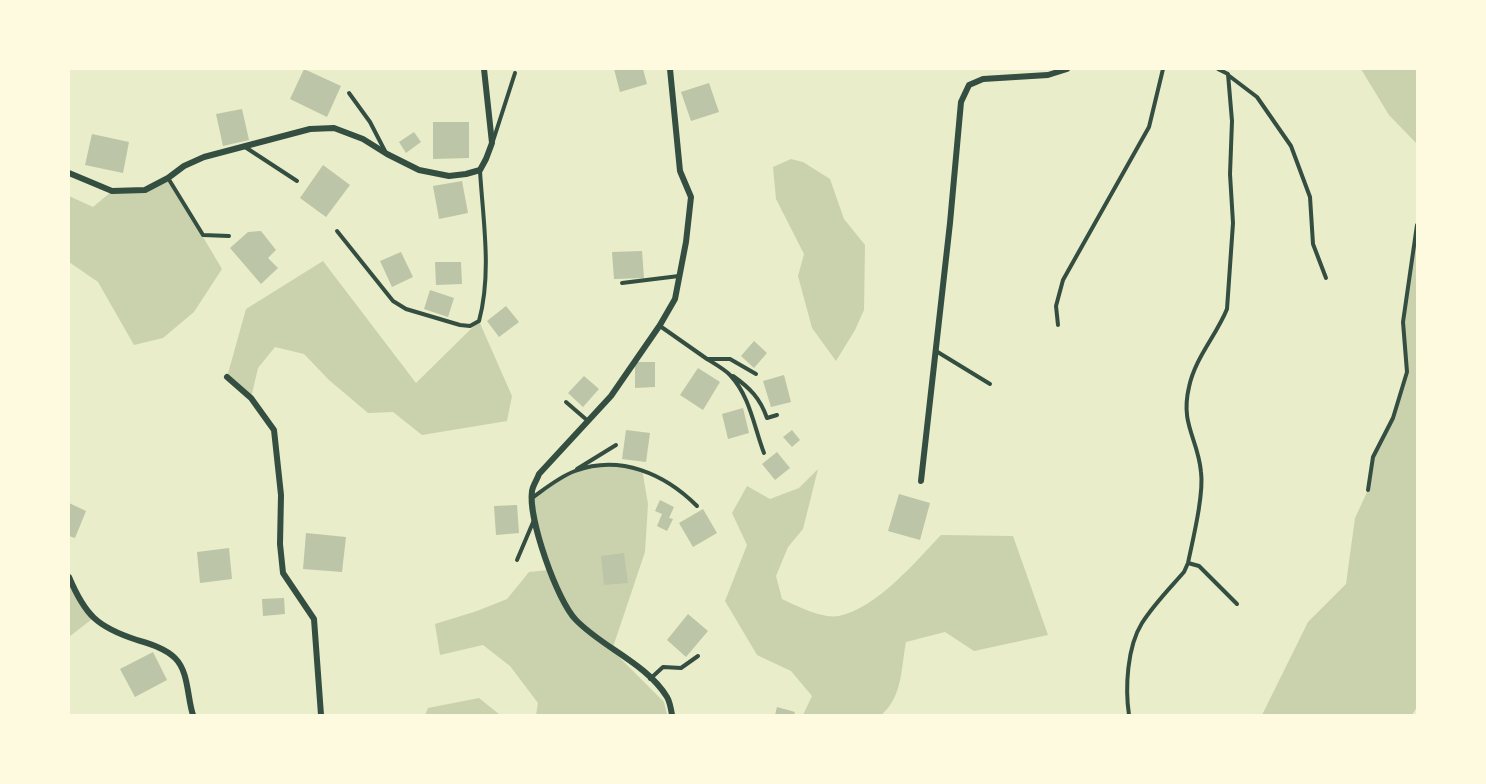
<!DOCTYPE html>
<style>
body{margin:0}
#map{position:relative;width:1486px;height:784px;overflow:hidden;background:#e9edc9;font-family:"Titillium Web",sans-serif}
canvas{display:block}
.frame{position:absolute;inset:0;border:70px solid #fefae0;pointer-events:none}
</style>
<div id="map">
<canvas width="1486" height="784"></canvas>
<div class="frame"></div>
</div>
<script>
const context = document.querySelector('canvas').getContext('2d');
context.lineJoin = 'round';
function paint(path, color) {
  context.fillStyle = color;
  context.fill(path, 'evenodd');
}
function strokePath(path, color, width, dash) {
  context.strokeStyle = color;
  context.lineWidth = width;
  context.lineCap = dash ? 'butt' : 'round';
  context.setLineDash(dash || []);
  context.stroke(path);
}
paint(new Path2D(`
 M1361 69H1417V144L1389 115Z
 M791 159 803 162 830 179 844 219 865 245 864 310 855 330 836 361 812 328 798 276 804 254 776 199 773 167Z
 M168 178 222 269 194 312 163 338 134 345 98 282 69 262V196L93 207 112 191 145 190Z
 M1417 225V707L1412 715H1262L1308 622 1346 584 1355 518 1368 490 1373 457 1393 418 1407 372 1403 322Z
 M323 261 416 383 479 321 512 396 507 421 422 435 393 412 368 413 329 380 304 354 275 347 258 368 251 398 227 377 246 309Z
 M595 464 642 469 648 504 645 552 612 650 664 702 667 715H536L538 703 510 666 483 645 440 655 435 624 477 611 507 599 529 572 549 570 532 498 558 479Z
 M818 469 803 529 788 547 776 576 782 599C797 606 822 619 839 616 877 608 915 562 941 535L1013 536 1048 635 974 651 945 632 906 642C901 667 903 697 881 715H803L812 696 791 671 757 655 725 601 747 545 732 513 747 486 770 499 799 488Z
 M69 577 92 619 69 637Z
 M479 698 500 715H425L428 708Z`), '#cad2ad');
paint(new Path2D(`
 M304 69 341 86 327 117 290 99Z
 M614 69H643L647 84 620 92Z
 M709 83 719 112 691 121 681 92Z
 M242 109 249 140 223 146 216 114Z
 M433 122H469V158L433 159Z
 M414 132 421 142 406 153 399 142Z
 M92 134 129 142 123 173 85 165Z
 M323 165 350 185 326 217 300 198Z
 M462 181 468 213 439 219 433 186Z
 M261 231 276 250 268 258 278 268 261 284 230 248 248 232Z
 M642 251 644 278 614 279 612 252Z
 M401 252 413 277 392 287 380 261Z
 M435 262H461L462 284 436 285Z
 M430 290 454 298 448 317 424 309Z
 M506 306 519 322 499 337 487 321Z
 M754 341 767 353 754 368 741 356Z
 M635 362H655V387L635 388Z
 M698 368 720 382 703 410 680 395Z
 M784 375 791 402 771 407 763 381Z
 M584 376 599 389 583 407 568 393Z
 M743 408 749 433 728 439 722 414Z
 M626 430 650 433 646 462 622 459Z
 M792 430 800 440 792 447 783 437Z
 M777 452 790 468 775 480 762 464Z
 M899 494 930 503 920 540 888 531Z
 M660 500 674 507 669 518 673 519 667 531 657 526 662 514 655 511Z
 M69 503 86 511 75 538 69 536Z
 M517 505 519 533 496 535 494 506Z
 M703 509 717 533 693 547 679 523Z
 M306 533 346 537 342 572 303 569Z
 M229 548 232 579 200 583 197 552Z
 M624 553 628 583 604 585 601 556Z
 M284 598 285 614 263 616 262 599Z
 M688 614 708 631 686 657 667 640Z
 M153 652 167 680 135 697 120 669Z
 M777 707 795 712 794 715H775Z`), '#bcc5a7');
strokePath(new Path2D(`
 M1228 75 1257 97 1291 146 1310 197 1313 244 1326 278
 M349 93 370 122 386 153
 M493 141 515 73
 M245 147 297 181
 M168 178 203 235 229 236
 M337 231 393 301 406 309 460 325 470 326 479 321C492 273 483 220 480 171
 M622 283 679 276
 M1058 325 1056 306 1063 280 1149 127 1163 69
 M660 326 707 359H730L756 374
 M936 351 990 384
 M707 359C715 364 724 369 730 375 750 396 754 427 764 453
 M733 376C750 388 760 398 767 418L777 415
 M566 402 588 421
 M577 469 616 445
 M1368 490 1373 457 1393 418 1407 372 1403 322 1417 225
 M532 498C546 488 559 477 575 471 620 454 665 474 697 506
 M517 560 534 520
 M1188 563 1199 566 1237 604
 M650 679 663 667 681 668 698 656
 M1129 715C1125 688 1127 647 1142 623 1154 604 1170 588 1184 572L1188 563C1193 539 1204 494 1201 472 1198 438 1180 425 1189 387 1195 358 1216 336 1227 309L1233 223 1230 174 1232 121 1228 74 1218 69`), '#344e41', 4);
strokePath(new Path2D(`
 M670 69 680 171 691 197 686 242 675 299 660 325 611 396 539 474C537 480 533 485 532 491 528 518 557 601 576 620 603 648 646 663 667 697 670 702 671 709 672 715
 M69 173 112 191 145 190 168 178 184 166 204 157 310 129 334 128 363 139 387 154 419 170 449 176 466 174 480 170 486 159 492 143 484 69
 M227 377 251 398 274 430 281 495 280 544 283 573 314 619 321 715
 M921 481 950 223 961 102 969 85 983 79 1048 75 1067 69
 M69 577C85 615 97 627 137 640 150 644 165 648 175 658 189 672 187 697 193 715`), '#344e41', 6);
</script>
